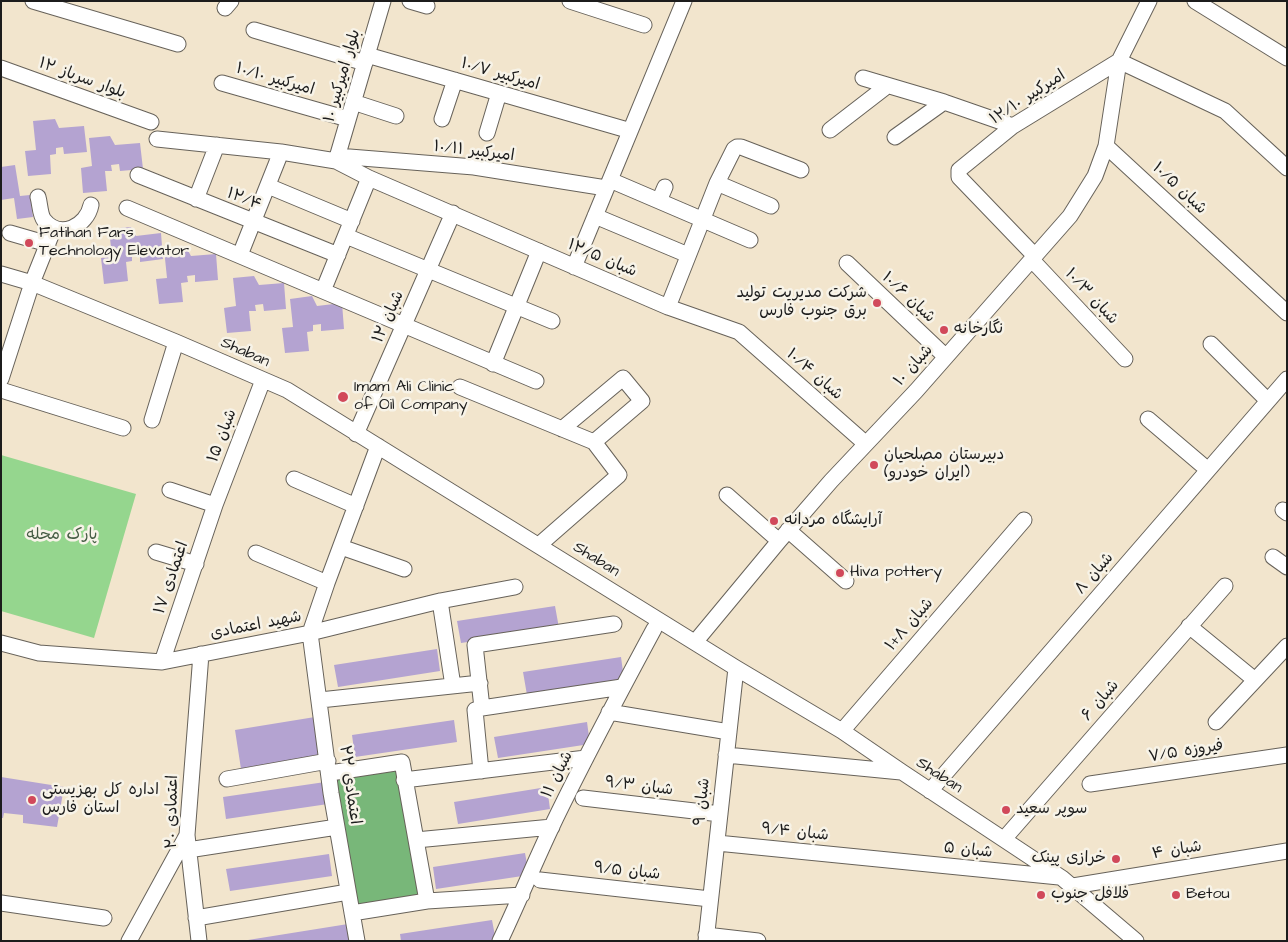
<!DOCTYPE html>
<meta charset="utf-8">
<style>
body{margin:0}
#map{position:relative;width:1288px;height:942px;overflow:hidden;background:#f2e5cd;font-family:"Architects Daughter",sans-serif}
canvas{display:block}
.frame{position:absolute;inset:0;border:2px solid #1c1c1c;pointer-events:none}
</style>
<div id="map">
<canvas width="1288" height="942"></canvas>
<div class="frame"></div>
</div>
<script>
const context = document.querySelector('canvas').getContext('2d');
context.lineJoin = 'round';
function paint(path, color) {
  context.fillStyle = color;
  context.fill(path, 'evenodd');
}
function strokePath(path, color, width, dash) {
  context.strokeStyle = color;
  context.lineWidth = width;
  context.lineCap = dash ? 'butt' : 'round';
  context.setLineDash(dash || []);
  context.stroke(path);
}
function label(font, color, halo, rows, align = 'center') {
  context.font = font + ' "Architects Daughter","Playpen Sans Arabic",sans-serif';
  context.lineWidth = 5;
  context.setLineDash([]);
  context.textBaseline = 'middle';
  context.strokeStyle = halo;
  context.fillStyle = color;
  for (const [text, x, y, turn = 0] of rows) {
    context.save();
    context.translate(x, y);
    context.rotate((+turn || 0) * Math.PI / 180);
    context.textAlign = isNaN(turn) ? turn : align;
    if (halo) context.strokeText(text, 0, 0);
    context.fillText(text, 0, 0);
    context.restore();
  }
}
paint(new Path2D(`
 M1 455 136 494 94 638 1 611Z`), '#95d68e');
paint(new Path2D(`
 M400 768 422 898 356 909 334 780Z`), '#78b779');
paint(new Path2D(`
 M55 119 59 128 84 126 87 152 64 154 63 147 56 148V154L50 155 51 174 28 176 25 151 36 150 33 121Z
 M110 136 115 145 140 143 143 169 120 171 119 164 111 165 112 171H105L107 191 83 193 81 168 92 166 89 138Z
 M15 165 20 196 30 195 33 217 17 219 14 198 1 200V167Z
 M131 227 136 236 161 233 163 259 140 262V255H132V261L126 262 128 281 104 284 101 258 112 257 109 229Z
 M186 247 191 256 216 254 218 280 195 282V275L187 276 188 282 181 283 183 302 159 304 156 279 167 278 164 249Z
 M254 276 259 285 284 283 286 309 264 311 263 304 255 305 256 311H249L251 331 227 333 224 308 236 306 233 278Z
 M312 296 317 306 342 303 344 329 321 331V324L313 325V331L307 332 309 351 285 353 282 328 293 327 290 299Z
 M555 606 559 628 461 643 457 621Z
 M437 649 440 671 338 687 334 665Z
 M621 657 624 679 527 695 523 672Z
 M315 717 322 756 241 769 235 730Z
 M454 720 457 742 355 757 352 735Z
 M587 722 590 744 498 758 494 737Z
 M1 777 64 787 57 827 23 823V815L4 813 3 818H1Z
 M325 782 328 804 226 819 223 797Z
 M547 787 550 809 458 824 454 802Z
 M525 853 529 875 436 889 433 867Z
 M329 854 332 876 230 891 226 869Z
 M492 920 496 941H401L400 934Z
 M348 924 351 941H248V940Z`), '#b4a3d1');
const minor = new Path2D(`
 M33 1 178 44
 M410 1 427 6
 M570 1 644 25
 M1195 1 1287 58
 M225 8 231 1
 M254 30 365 63
 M367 55 624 129
 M1119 61 1225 111 1287 168
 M1 68 151 122
 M863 78 944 102 1013 126
 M222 83 348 119
 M353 102 396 116
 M442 119 455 80
 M830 130 887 86
 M487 133 499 93
 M895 137 944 102
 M157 139 281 152 336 161 369 178 668 307 739 332 866 444
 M1106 146 1287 313
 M337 156 474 167 606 188
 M336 161 383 1
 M138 175 338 255
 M610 180 750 240
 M717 183 771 206
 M268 186 352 221
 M38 197C40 204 40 215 44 220 60 240 87 226 91 205
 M196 199 217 145
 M659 201 665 187
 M127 208 536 381
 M595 216 688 255
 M10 233 48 244
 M346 236 552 321
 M240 255 281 152
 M1035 256 959 177V170L1013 126 1119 61
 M1032 260 1125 359
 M847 263 946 357
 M574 267 684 1
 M1 274 32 283 176 342 287 390 736 668 842 731 902 772 1062 878 1136 941
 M323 291 369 178
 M668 307 717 183 734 149 737 147H741L801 170
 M1211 344 1268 401
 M493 364 539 251
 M1 379 32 283 54 228
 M460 387 594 442 619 475 539 545
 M1 390 123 428
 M1148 419 1208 470
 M152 420 176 342
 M562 429 623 378 642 401 594 442
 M356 434 453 213
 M294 479 356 506
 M170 490 215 505
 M727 495 779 541
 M1283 510 1287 513
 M788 530 846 581
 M341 547 404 569
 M156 552 196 564
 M256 553 327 583
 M1273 557 1287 567
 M440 601 453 686
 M614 624 475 645 482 708 622 687
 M1189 626 1255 680
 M696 641 779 541 831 481 916 391 1070 216 1095 176 1106 146 1119 61 1149 1
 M1 643 39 653 162 662 310 633 440 601 515 587
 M162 662 215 505 263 380
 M320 700 480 683
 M609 712 729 732
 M1216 722 1287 646
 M842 731 1024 520
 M726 755 901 772
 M481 771 475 710 482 708
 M330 773 402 762 427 901
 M227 779 328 761
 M404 780 586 758
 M1090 784 1287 755
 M930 791 1287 379
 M583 798 720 814
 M1004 839 1225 586
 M416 840 552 827
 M717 843 1059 877
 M188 850 337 827
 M540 880 710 899
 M1073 886 1287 851
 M1 903 104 918
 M352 913 427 901 522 895
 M196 918 348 892
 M706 935 758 941
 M129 941 187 835
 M199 941 187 835 201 654
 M357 941 331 793 310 633 327 583 378 446
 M500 941C518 903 534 864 552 826 584 759 619 694 654 629
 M706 941 736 668`);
strokePath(minor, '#67625a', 17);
strokePath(minor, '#fff', 15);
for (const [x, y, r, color] of [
 [29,243,5,"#d1495b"],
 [877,303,5,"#d1495b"],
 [944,330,5,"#d1495b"],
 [343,397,6,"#d1495b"],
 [874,465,5,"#d1495b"],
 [774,521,5,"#d1495b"],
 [840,573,5,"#d1495b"],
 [32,800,5,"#d1495b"],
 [1006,810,5,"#d1495b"],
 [1116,859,5,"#d1495b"],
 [1041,895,5,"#d1495b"],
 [1176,895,5,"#d1495b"]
]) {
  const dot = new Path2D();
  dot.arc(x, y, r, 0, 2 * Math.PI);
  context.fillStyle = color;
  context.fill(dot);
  strokePath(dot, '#f7f3e8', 2);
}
label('16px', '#1c1c1c', '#f7f3e8', [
 ["۱۰/۷ امیرکبیر",500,75,16],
 ["۱۰ بلوار امیرکبیر",343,76,-74],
 ["۱۲ بلوار سرباز",82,79,20],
 ["۱۰/۱۰ امیرکبیر",275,80,16],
 ["۱۲/۱۰ امیرکبیر",1028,98,-33],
 ["۱۰/۱۱ امیرکبیر",474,152,7],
 ["۱۰/۵ شبان",1179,189,43],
 ["۱۲/۴",244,200,22],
 ["۱۲/۵ شبان",602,259,23],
 ["۱۰/۳ شبان",1091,297,47],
 ["۱۰/۶ شبان",908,298,43],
 ["۱۲ شبان",389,317,-66],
 ["Shaban",245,353,24],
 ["۱۰ شبان",914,366,-48],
 ["۱۰/۴ شبان",814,375,41],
 ["۱۵ شبان",223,436,-69],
 ["Shaban",596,560,32],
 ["۸ شبان",1095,574,-49],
 ["۱۷ اعتمادی",172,578,-71],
 ["۱+۸ شبان",910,625,-49],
 ["شهید اعتمادی",256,626,-11],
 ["۶ شبان",1101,701,-49],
 ["۷/۵ فیروزه",1186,752,-9],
 ["۱۱ شبان",558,775,-63],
 ["Shaban",939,776,33],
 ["۲۲ اعتمادی",349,785,82],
 ["۹/۳ شبان",639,787,7],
 ["۹ شبان",703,802,-84],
 ["۲۰ اعتمادی",173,812,-89],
 ["۹/۴ شبان",795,833,6],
 ["۵ شبان",968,851,6],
 ["۴ شبان",1177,851,-9],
 ["۹/۵ شبان",627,872,6]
]);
label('16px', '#1c1c1c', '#f7f3e8', [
 ["Fatihan Fars",39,234],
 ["Technology Elevator",39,252],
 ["شرکت مدیریت تولید",867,294,"right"],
 ["برق جنوب فارس",867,312,"right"],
 ["نگارخانه",954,330],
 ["Imam Ali Clinic",354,388],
 ["of Oil Company",354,406],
 ["دبیرستان مصلحیان",884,456],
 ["(ایران خودرو)",884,474],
 ["آرایشگاه مردانه",784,521],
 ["Hiva pottery",850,573],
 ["اداره کل بهزیستی",42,791],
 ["استان فارس",42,809],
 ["سوپر سعید",1016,810],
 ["خرازی پینک",1106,859,"right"],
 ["فلافل جنوب",1051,895],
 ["Betou",1186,895]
], 'left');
label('16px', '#465d44', '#f7f3e8', [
 ["پارک محله",62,536]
]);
</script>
